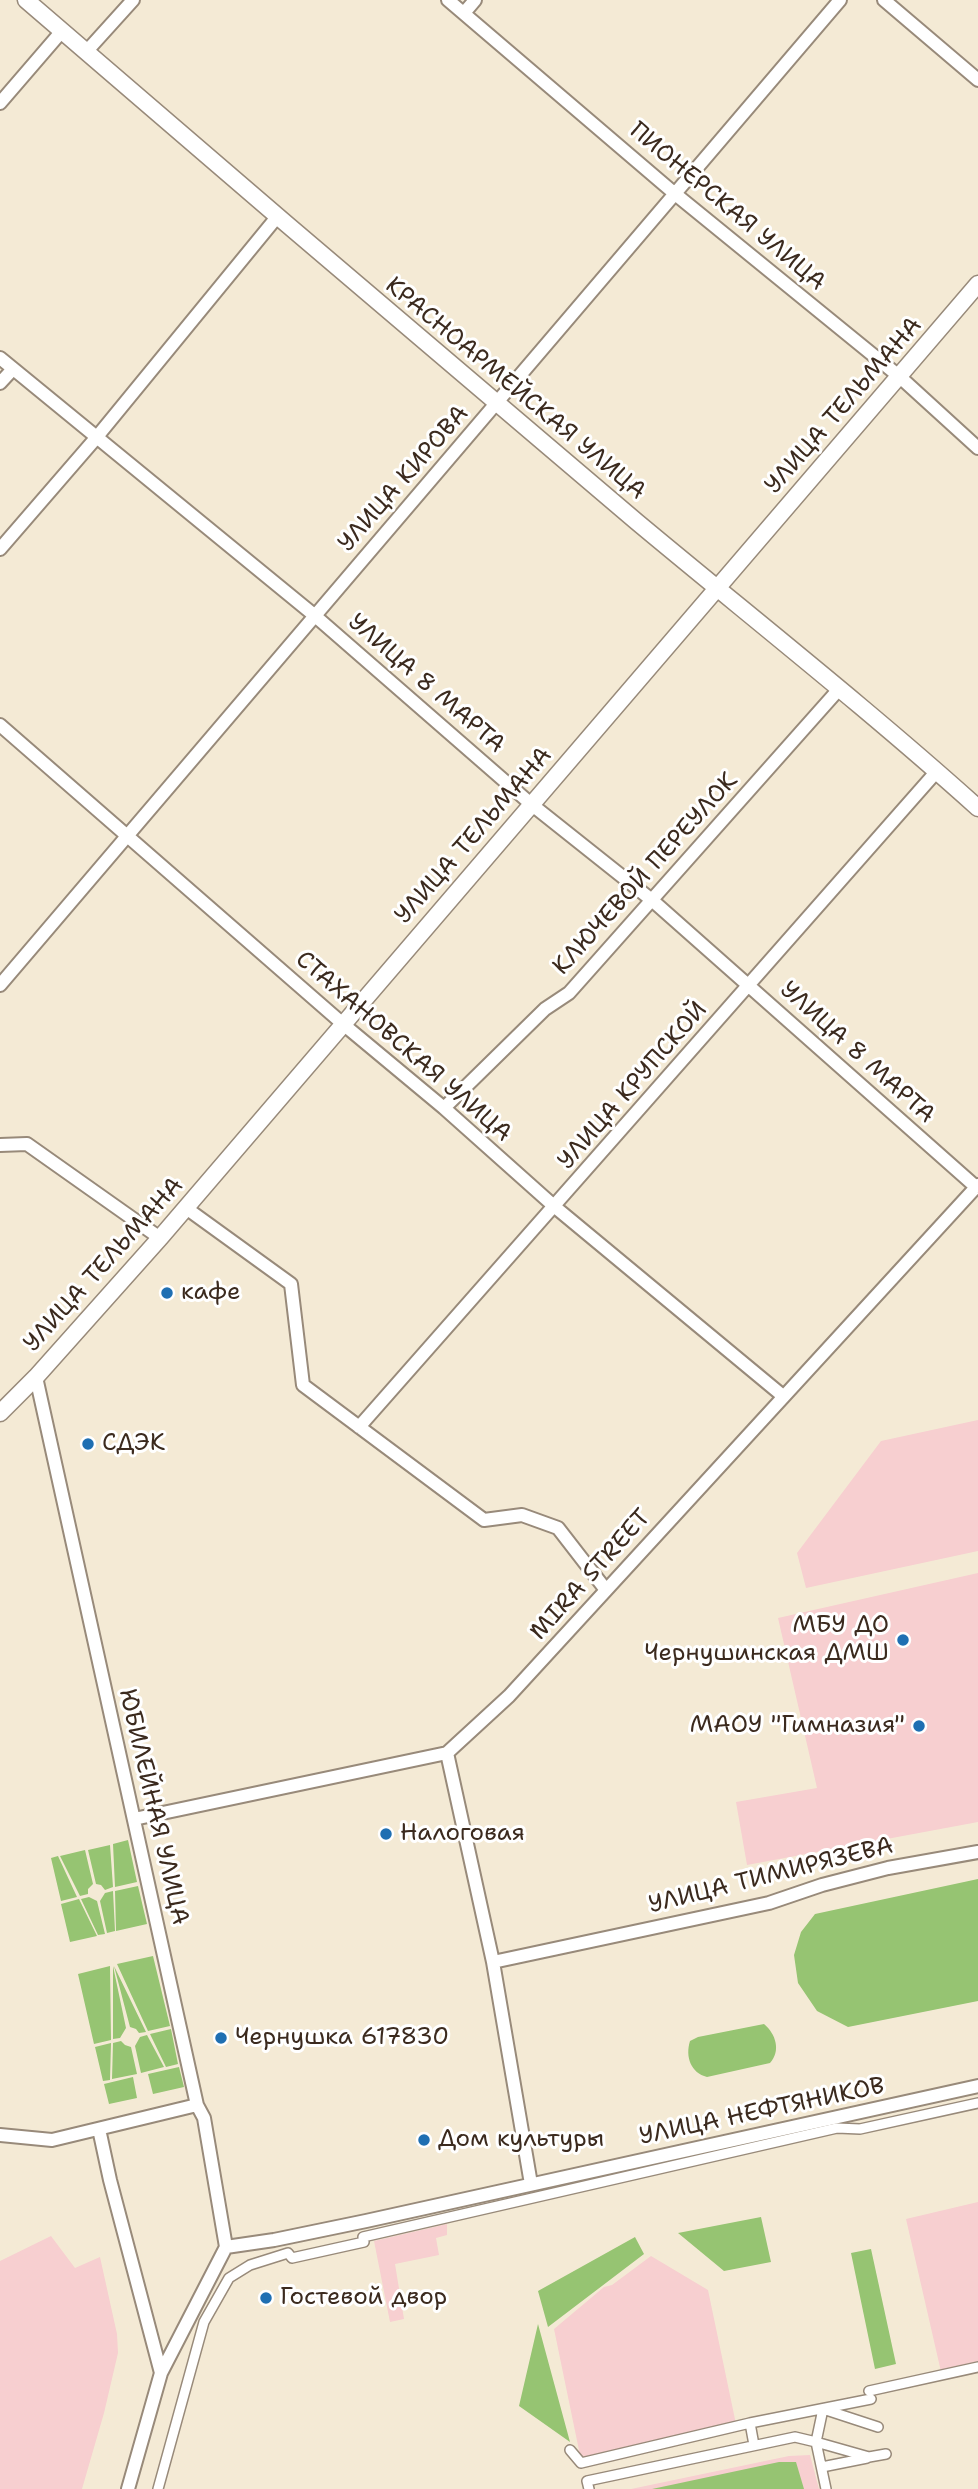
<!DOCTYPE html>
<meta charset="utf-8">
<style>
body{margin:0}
canvas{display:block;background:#f4ead5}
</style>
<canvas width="978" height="2489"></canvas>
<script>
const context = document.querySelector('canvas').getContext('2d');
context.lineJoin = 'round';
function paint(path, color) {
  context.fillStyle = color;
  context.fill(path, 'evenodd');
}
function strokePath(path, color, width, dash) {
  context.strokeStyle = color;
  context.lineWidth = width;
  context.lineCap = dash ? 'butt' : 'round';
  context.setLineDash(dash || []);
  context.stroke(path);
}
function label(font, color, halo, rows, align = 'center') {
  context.font = font + ' "Shantell Sans",sans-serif';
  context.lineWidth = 6;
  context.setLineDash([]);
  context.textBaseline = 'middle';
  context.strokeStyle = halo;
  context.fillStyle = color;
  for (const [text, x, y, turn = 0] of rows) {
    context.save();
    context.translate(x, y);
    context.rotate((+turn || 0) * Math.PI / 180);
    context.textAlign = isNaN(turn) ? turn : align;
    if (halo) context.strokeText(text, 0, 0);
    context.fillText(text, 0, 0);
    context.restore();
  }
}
paint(new Path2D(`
 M978 1420V1551L806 1588 797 1553 881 1441Z
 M978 1573V1822L747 1865 736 1802 817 1788 778 1618Z
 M978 2202V2368L942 2376 906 2219Z
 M447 2224V2235L436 2238 439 2255 395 2264 404 2319 390 2322 374 2241Z
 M51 2236 75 2268 100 2257 117 2334 118 2353 104 2413 82 2489H0V2261Z
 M651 2256 708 2290 736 2424 581 2460 554 2329 604 2287 612 2285Z
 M810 2455 819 2489H631L789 2456Z`), '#f7cfd0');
paint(new Path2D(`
 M128 1840 137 1882 115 1887 113 1844Z
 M110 1845 113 1887 105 1890 101 1885 96 1884 88 1850Z
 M85 1850 93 1884 88 1889V1894L80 1896 60 1856Z
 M58 1856 77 1897 61 1901 51 1858Z
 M978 1879V2001L848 2027 817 2011 798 1983 794 1955 801 1932 815 1914Z
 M138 1886 147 1924 116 1931 115 1891Z
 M113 1891 115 1931 107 1933 100 1901 105 1893Z
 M89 1897 97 1901 105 1934 98 1935 81 1899Z
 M79 1899 97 1936 70 1942 61 1904Z
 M153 1956 170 2026 148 2031 117 1964Z
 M110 1966 111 2040 94 2044 78 1974Z
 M113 1966 126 2028 120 2038 113 2039Z
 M114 1966 146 2032 139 2033 136 2029 130 2027Z
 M764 2024C776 2034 781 2051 770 2063L707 2077C691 2073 685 2057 690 2041L698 2037Z
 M171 2029 178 2064 166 2067 150 2034Z
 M147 2035 164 2067 141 2073 135 2046 140 2037Z
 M121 2041 125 2045 131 2047 137 2074 112 2079 113 2043Z
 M111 2043 110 2080 103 2081 95 2047Z
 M179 2067 184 2087 153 2094 148 2074Z
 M133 2077 137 2098 109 2104 104 2084Z
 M761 2217 771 2262 724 2271 678 2233Z
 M635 2237 644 2254 548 2327 538 2291Z
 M871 2249 896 2364 875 2369 851 2253Z
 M538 2324 570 2442 519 2406Z
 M779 2462H796L804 2489H652Z`), '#96c472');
const pedestrian = new Path2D(`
 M869 2391 978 2367
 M750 2423 754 2445
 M878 2427 823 2409 816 2442 869 2457 886 2454
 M570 2450 581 2463 750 2423 871 2399
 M822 2467 867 2458
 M158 2489 204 2322 229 2278 250 2265 288 2253 292 2258 364 2242 363 2237 837 2128 860 2129 978 2103
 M589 2489 587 2481 795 2437 816 2442 826 2489`);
const minor = new Path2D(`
 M448 0 674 193 900 377 978 448
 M884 0 978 80
 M464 13 475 0
 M86 52 133 0
 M0 103 62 31
 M0 358 314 615 531 804 653 901 976 1187
 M0 383 13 369
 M0 549 96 438 277 217
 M0 725 343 1024 444 1108 555 1207 783 1396
 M0 985 840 0
 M444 1108 545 1009 569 993 840 688
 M0 1145 27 1144 160 1238
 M186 1208 291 1284 303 1385 484 1520 522 1515 558 1528 606 1590
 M36 1377 197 2105 204 2118 226 2247
 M359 1427 937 771
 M447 1753 493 1962 531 2184
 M134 1819 447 1753 509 1696 978 1185
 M493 1962 769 1903 822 1885 888 1868 978 1852
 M99 2129 110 2180 161 2373
 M0 2135 52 2140 197 2105
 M226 2247 274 2240 366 2221 978 2086
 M128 2489 161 2373 226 2247`);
const tertiary = new Path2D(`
 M26 0C229 175 432 349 637 522 751 617 868 709 978 808
 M0 1413 36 1377 160 1238 978 284`);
strokePath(pedestrian, '#988a7a', 12);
strokePath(minor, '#988a7a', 16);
strokePath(tertiary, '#988a7a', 19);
strokePath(pedestrian, '#fff', 9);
strokePath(minor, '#fff', 12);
strokePath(tertiary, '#fff', 16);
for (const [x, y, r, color] of [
 [167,1293,7,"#1f6fb2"],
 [88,1444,7,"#1f6fb2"],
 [903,1640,7,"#1f6fb2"],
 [919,1726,7,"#1f6fb2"],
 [386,1834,7,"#1f6fb2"],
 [221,2038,7,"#1f6fb2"],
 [424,2140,7,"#1f6fb2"],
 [266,2298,7,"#1f6fb2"]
]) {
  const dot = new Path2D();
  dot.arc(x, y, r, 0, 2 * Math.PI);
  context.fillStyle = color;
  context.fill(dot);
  strokePath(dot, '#fff', 2.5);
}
label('24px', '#3b2a1e', '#fff', [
 ["ПИОНЕРСКАЯ УЛИЦА",727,207,40],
 ["КРАСНОАРМЕЙСКАЯ УЛИЦА",515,389,40],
 ["УЛИЦА ТЕЛЬМАНА",844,406,-49],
 ["УЛИЦА КИРОВА",404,479,-49],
 ["УЛИЦА 8 МАРТА",426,684,41],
 ["УЛИЦА ТЕЛЬМАНА",474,836,-49],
 ["КЛЮЧЕВОЙ ПЕРЕУЛОК",646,874,-48],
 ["СТАХАНОВСКАЯ УЛИЦА",403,1047,41],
 ["УЛИЦА 8 МАРТА",857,1053,42],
 ["УЛИЦА КРУПСКОЙ",633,1086,-49],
 ["УЛИЦА ТЕЛЬМАНА",104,1265,-48],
 ["MIRA STREET",591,1575,-48],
 ["ЮБИЛЕЙНАЯ УЛИЦА",153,1807,77],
 ["УЛИЦА ТИМИРЯЗЕВА",771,1876,-14],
 ["УЛИЦА НЕФТЯНИКОВ",762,2112,-12]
]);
label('24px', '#3b2a1e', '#fff', [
 ["кафе",181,1293],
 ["СДЭК",102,1444],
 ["МБУ ДО",889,1626,"right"],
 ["Чернушинская ДМШ",889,1654,"right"],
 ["МАОУ \"Гимназия\"",905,1726,"right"],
 ["Налоговая",400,1834],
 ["Чернушка 617830",235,2038],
 ["Дом культуры",438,2140],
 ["Гостевой двор",280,2298]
], 'left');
</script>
